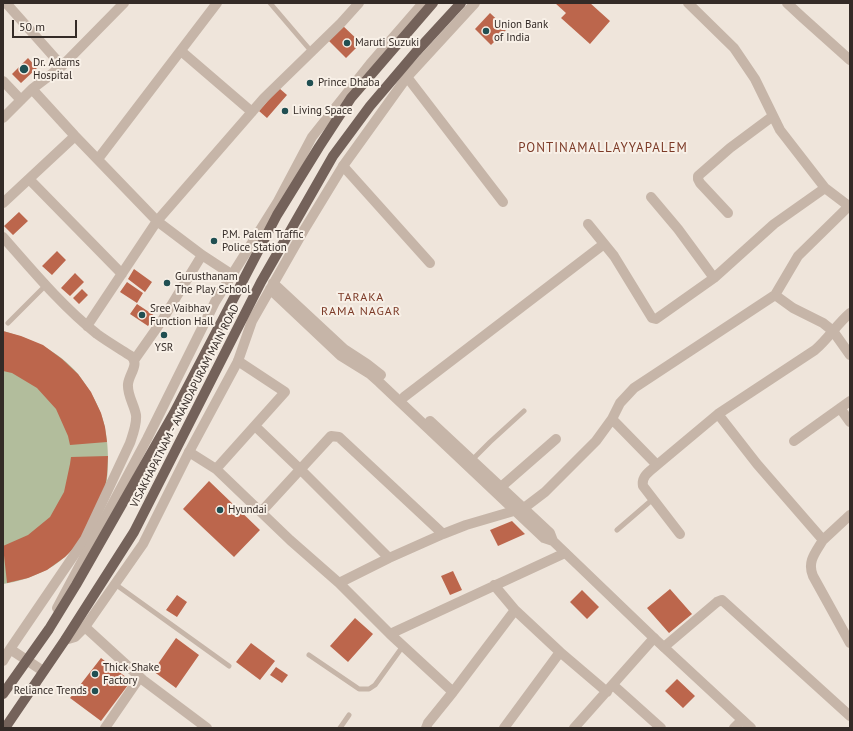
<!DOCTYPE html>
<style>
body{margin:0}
#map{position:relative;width:853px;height:731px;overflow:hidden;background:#efe5db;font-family:"PT Sans",sans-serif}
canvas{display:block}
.frame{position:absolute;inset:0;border:4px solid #342b27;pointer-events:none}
.scale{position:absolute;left:12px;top:20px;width:65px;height:18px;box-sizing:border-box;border:2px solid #342b27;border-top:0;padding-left:5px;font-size:12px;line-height:14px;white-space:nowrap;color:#342b27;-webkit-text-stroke:3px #f8f0e7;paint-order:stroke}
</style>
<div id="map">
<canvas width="853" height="731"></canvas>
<div class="frame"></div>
<div class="scale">50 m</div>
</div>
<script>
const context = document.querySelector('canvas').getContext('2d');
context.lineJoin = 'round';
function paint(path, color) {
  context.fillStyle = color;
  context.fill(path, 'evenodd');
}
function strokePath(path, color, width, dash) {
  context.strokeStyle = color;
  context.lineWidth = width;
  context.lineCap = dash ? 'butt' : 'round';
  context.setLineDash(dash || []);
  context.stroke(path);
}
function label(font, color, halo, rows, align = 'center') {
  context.font = font + ' "PT Sans",sans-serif';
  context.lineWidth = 4;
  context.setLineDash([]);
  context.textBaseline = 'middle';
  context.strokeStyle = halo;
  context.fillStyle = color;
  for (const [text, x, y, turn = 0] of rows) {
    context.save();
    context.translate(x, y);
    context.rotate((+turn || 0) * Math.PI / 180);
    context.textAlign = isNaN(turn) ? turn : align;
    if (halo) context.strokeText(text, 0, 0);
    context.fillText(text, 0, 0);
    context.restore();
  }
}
paint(new Path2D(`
 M3 331C32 339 59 351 78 374 87 386 96 400 101 414 110 437 110 477 103 501 100 509 94 517 90 525 79 543 66 560 46 570 33 577 17 582 3 584Z`), '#b2bd9c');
paint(new Path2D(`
 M555 3H590L610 21 590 44 561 18 566 13Z
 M490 13 507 29 491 45 475 29Z
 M342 25 361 43 346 58 328 40Z
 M28 58 37 68 21 83 12 74Z
 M279 88 287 95 267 118 259 111Z
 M19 212 28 221 13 235 4 226Z
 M57 251 66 260 52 275 42 266Z
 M134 269 152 282 145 292 128 279Z
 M75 273 84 282 70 296 61 288Z
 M127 282 143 293 137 303 120 292Z
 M82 289 88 295 79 304 73 298Z
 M137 304 155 316 148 326 130 314Z
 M3 331 21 336 43 345 62 359 78 374 91 392 101 413 105 427 107 442 70 445 68 436 56 409 37 388 12 373 3 371Z
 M108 456 107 475 103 501 81 541 65 557 47 570 28 578 7 583 3 546 28 535 50 517 64 492 70 464 71 457Z
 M209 481 260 530 234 557 183 509Z
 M512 521 525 534 498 546 490 530Z
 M453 571 462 590 450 595 441 576Z
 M670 589 692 614 669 633 647 608Z
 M582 590 599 607 587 619 570 602Z
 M177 595 187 602 177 617 166 610Z
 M355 618 373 634 348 662 330 646Z
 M176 638 199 655 176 688 153 671Z
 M251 643 275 661 260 680 236 662Z
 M101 658 131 681 101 721 70 698Z
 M276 667 288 675 282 683 270 675Z
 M677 679 695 696 683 708 665 691Z`), '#bc664c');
strokePath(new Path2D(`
 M270 3 311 51
 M8 323 46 285
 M472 460 490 442 524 411
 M617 530 653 499
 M115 584 229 666
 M309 655 359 689H369L375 685 403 646
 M340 728 349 715`), '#c6b5a8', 5);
strokePath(new Path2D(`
 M6 3 62 66
 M688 3 734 48 755 79 780 130 825 188 850 207
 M787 3 802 17 850 60
 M181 51 252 112
 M407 77 503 202
 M3 81 21 100
 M32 89 62 66 124 3
 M3 118 32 89 75 136 157 221 202 255 231 274
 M98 159 217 3
 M343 166 430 263
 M29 179 122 274
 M651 197 678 229 714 278
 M3 203 75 136
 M849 206 798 256 775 295 634 388 620 403 612 419 657 465 718 414 815 350C828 339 837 324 850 313
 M728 213 700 183 698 179V176L730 148 773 116
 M588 224 614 256 652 318 656 319 714 278 774 224 825 188
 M3 237C33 271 62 306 97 334 108 342 120 349 131 356 140 364 129 374 128 384 127 395 134 404 136 415 137 424 133 434 130 443L85 539 10 649
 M775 295 793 308 823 323 833 331 850 355
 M87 326 157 221 264 98 341 23 359 3
 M135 359 161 322 202 255
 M404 397 604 244
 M840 408 850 422
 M718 414 757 464 823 540 850 515
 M255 426 301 470 389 558
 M794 441 850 401
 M189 452 216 469 285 392 238 361
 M657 465C650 471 641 476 643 486L680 534
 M216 469 290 540 339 583 389 558 443 534 466 525 524 508 545 492 596 441 612 419
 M501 487 556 439
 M261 512 331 436 339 437 443 534
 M823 540C815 553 807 562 813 576L850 643
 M339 583 390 634 565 553
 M85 627 143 680 207 728
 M390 634 453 692 515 610 494 585
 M664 647 717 602 722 600 850 716
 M560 652 607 692
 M3 661 10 649 43 671
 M613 685 661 728
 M105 728 140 677
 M426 728 428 723 453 692
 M504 728 560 652 515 610
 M574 728 654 638
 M734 728 742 720`), '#c6b5a8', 10);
strokePath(new Path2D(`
 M273 283 344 349 367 364 381 375
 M270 289 341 356 370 374 379 382 544 538 553 541 654 638 751 728
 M430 421 550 533 553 541
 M57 608 147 439 215 302 277 203 312 137 370 64 423 3
 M65 640 75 637 85 627 143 544 189 452 238 361 252 321 304 230 343 166 407 77 475 3`), '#c6b5a8', 10);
strokePath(new Path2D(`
 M3 694 49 629 76 585 174 413 277 215 319 147 351 98 433 3
 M5 728 65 640 134 532 261 282 333 156 370 106 416 52 461 3`), '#74625a', 10);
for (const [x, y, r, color] of [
 [486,31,4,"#204f52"],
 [347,43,4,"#204f52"],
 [24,69,5,"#204f52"],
 [310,83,4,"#204f52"],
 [285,111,4,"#204f52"],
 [214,241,4,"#204f52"],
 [167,283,4,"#204f52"],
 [142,315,4,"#204f52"],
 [164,335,4,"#204f52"],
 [220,510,4,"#204f52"],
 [95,674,4,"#204f52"],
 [95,691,4,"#204f52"]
]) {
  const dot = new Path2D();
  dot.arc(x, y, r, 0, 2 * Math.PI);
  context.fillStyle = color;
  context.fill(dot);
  strokePath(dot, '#f8f0e7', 1.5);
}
label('11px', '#342b27', '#f8f0e7', [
 ["Union Bank",494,25],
 ["of India",494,38],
 ["Maruti Suzuki",355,43],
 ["Dr. Adams",33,63],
 ["Hospital",33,76],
 ["Prince Dhaba",318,83],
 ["Living Space",293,111],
 ["P.M. Palem Traffic",222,235],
 ["Police Station",222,248],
 ["Gurusthanam",175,277],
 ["The Play School",175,290],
 ["Sree Vaibhav",150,309],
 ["Function Hall",150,322],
 ["YSR",164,348,"center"],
 ["Hyundai",228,510],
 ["Thick Shake",103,668],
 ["Factory",103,681],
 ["Reliance Trends",87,691,"right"]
], 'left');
label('11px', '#342b27', '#f8f0e7', [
 ["VISAKHAPATNAM - ANANDAPURAM MAIN ROAD",185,406,-63]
]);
context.letterSpacing = '1px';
label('12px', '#7c3a27', '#f8f0e7', [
 ["TARAKA",361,298],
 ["RAMA NAGAR",361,312]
]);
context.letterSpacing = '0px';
context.letterSpacing = '1px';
label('13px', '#7c3a27', '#f8f0e7', [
 ["PONTINAMALLAYYAPALEM",603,148]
]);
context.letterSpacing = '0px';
</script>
